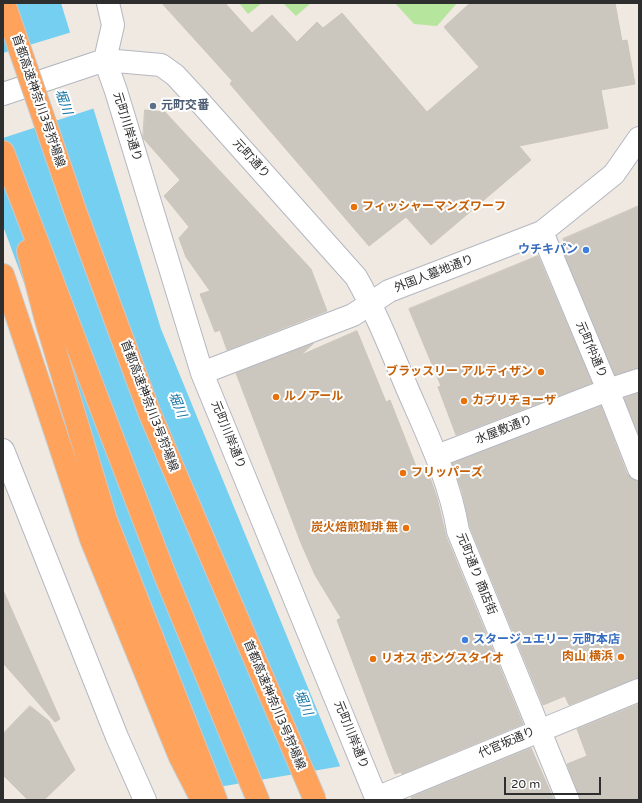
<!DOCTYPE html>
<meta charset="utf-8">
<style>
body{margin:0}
#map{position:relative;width:642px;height:803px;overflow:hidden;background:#efe9e1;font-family:"Varela Round",sans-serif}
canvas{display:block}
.frame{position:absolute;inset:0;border:4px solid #2e2e2e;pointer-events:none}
.scale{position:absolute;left:504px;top:777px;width:97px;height:18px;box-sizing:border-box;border:2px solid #2e2e2e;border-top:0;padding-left:5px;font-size:12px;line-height:14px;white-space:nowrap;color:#2e2e2e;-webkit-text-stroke:3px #fff;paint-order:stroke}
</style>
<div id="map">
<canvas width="642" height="803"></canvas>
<div class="frame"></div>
<div class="scale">20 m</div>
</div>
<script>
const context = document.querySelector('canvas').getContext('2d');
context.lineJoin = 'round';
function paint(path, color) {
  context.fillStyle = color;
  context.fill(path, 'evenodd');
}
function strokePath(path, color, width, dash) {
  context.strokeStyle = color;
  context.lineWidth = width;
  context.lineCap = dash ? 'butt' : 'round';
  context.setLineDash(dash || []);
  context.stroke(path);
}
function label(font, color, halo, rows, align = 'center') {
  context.font = font + ' "Varela Round","Noto Sans JP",sans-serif';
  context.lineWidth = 4;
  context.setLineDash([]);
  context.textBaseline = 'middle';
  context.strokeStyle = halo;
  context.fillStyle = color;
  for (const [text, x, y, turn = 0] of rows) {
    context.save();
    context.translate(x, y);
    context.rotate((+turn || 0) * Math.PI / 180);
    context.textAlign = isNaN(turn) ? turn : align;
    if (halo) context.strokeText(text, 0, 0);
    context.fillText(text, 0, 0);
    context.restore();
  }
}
paint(new Path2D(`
 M239 3H262L248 14Z
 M283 3H311L296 16Z
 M395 3H457L437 26 414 24Z`), '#b6e59e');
paint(new Path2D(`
 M3 3H61L161 329 354 800H207L76 423 3 226Z`), '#75cff0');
paint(new Path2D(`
 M72 32 95 108 3 138V53Z
 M342 766 356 800H205L201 790Z`), '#efe9e1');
const building = new Path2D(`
 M162 3H225L252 33 272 15 297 42 317 22 323 28 342 13 427 112 479 67 444 27 470 3H615L622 41 627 40 635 84 601 90 608 128 519 146 531 160 431 245 406 217 369 246 230 84 232 81Z
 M145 110 165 112 311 269 327 311 227 350 220 330 215 332 200 294 210 291 186 257 179 238 189 227 164 196 180 180 143 138Z
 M639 206V368L615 375 561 246 565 244 563 239Z
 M538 256 592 383 456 435 438 387 441 386 409 309Z
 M357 331 386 402 390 400 417 469 426 466 437 498 446 536 523 724 402 774 401 772 395 774 337 620 341 618 315 575 301 543 236 373 314 343 301 355Z
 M639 393V435L624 398Z
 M601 406 627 474 632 479 639 481V678L569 705 565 696 543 705 470 527 462 491 452 463Z
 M3 590 60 719 55 722 3 663Z
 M639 704V800H580L567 764 587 756 577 729Z
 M30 706 49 721 75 770 44 800H28L3 775V734Z
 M531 748 554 800H412L411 797Z`);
paint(building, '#cbc7bf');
strokePath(building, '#cbc5ba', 1);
const minor = new Path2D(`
 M105 60 116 91 202 373 377 800
 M105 60 113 25 108 3
 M3 94 105 60 161 65 175 75 199 101 356 277C376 312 391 350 407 388 427 434 450 481 458 531L568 800
 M542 232 608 390 639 469
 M202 373 353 315 389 291 542 232 614 174 639 138
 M3 450 117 737 145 800
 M437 456 608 390 639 380
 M376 798 639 690`);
const highway = new Path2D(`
 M3 152 165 575 258 800
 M28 251 46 320 106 520 216 800
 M3 275 91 539 180 757 202 800`);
strokePath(minor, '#b4b7c1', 24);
strokePath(highway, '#c9c9c9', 24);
strokePath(minor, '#fff', 22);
strokePath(highway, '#ffa35c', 22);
const highwayBridge = new Path2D(`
 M4 3 76 213 150 414 315 800`);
strokePath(highwayBridge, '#c9c9c9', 24, []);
strokePath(highwayBridge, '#ffa35c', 22);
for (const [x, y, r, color] of [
 [153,106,4,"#5c6f8a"],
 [354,207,4,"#e8710a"],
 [586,250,4,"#3f7fe0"],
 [541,372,4,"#e8710a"],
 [276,397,4,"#e8710a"],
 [464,401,4,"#e8710a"],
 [403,473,4,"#e8710a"],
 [406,528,4,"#e8710a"],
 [465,640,4,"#3f7fe0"],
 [621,657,4,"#e8710a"],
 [373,659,4,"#e8710a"]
]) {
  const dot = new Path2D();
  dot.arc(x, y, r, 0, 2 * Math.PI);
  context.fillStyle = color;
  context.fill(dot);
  strokePath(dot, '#fff', 1.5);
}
label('12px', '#2e2e2e', '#fff', [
 ["首都高速神奈川3号狩場線",38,101,71],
 ["元町川岸通り",127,127,73],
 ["元町通り",251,159,48],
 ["外国人墓地通り",434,274,-21],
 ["元町仲通り",591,350,67],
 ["首都高速神奈川3号狩場線",149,406,69],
 ["水屋敷通り",504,430,-21],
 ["元町川岸通り",228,435,68],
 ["元町通り 商店街",476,574,68],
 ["首都高速神奈川3号狩場線",274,705,67],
 ["元町川岸通り",351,735,68],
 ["代官坂通り",507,743,-23]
]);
label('bold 12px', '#4e5e75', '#fff', [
 ["元町交番",161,106]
], 'left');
label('bold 12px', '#c56008', '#fff', [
 ["フィッシャーマンズワーフ",362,207],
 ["ブラッスリー アルティザン",533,372,"right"],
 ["ルノアール",284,397],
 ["カプリチョーザ",472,401],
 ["フリッパーズ",411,473],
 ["炭火焙煎珈琲 無",398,528,"right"],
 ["肉山 横浜",613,657,"right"],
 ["リオス ボングスタイオ",381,659]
], 'left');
label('bold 12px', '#366cbe', '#fff', [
 ["ウチキパン",578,250],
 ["スタージュエリー 元町本店",473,640,"left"]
], 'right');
label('italic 13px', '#0d6fa3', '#fff', [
 ["堀川",63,102,70],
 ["堀川",177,405,67],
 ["堀川",303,703,67]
]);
</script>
